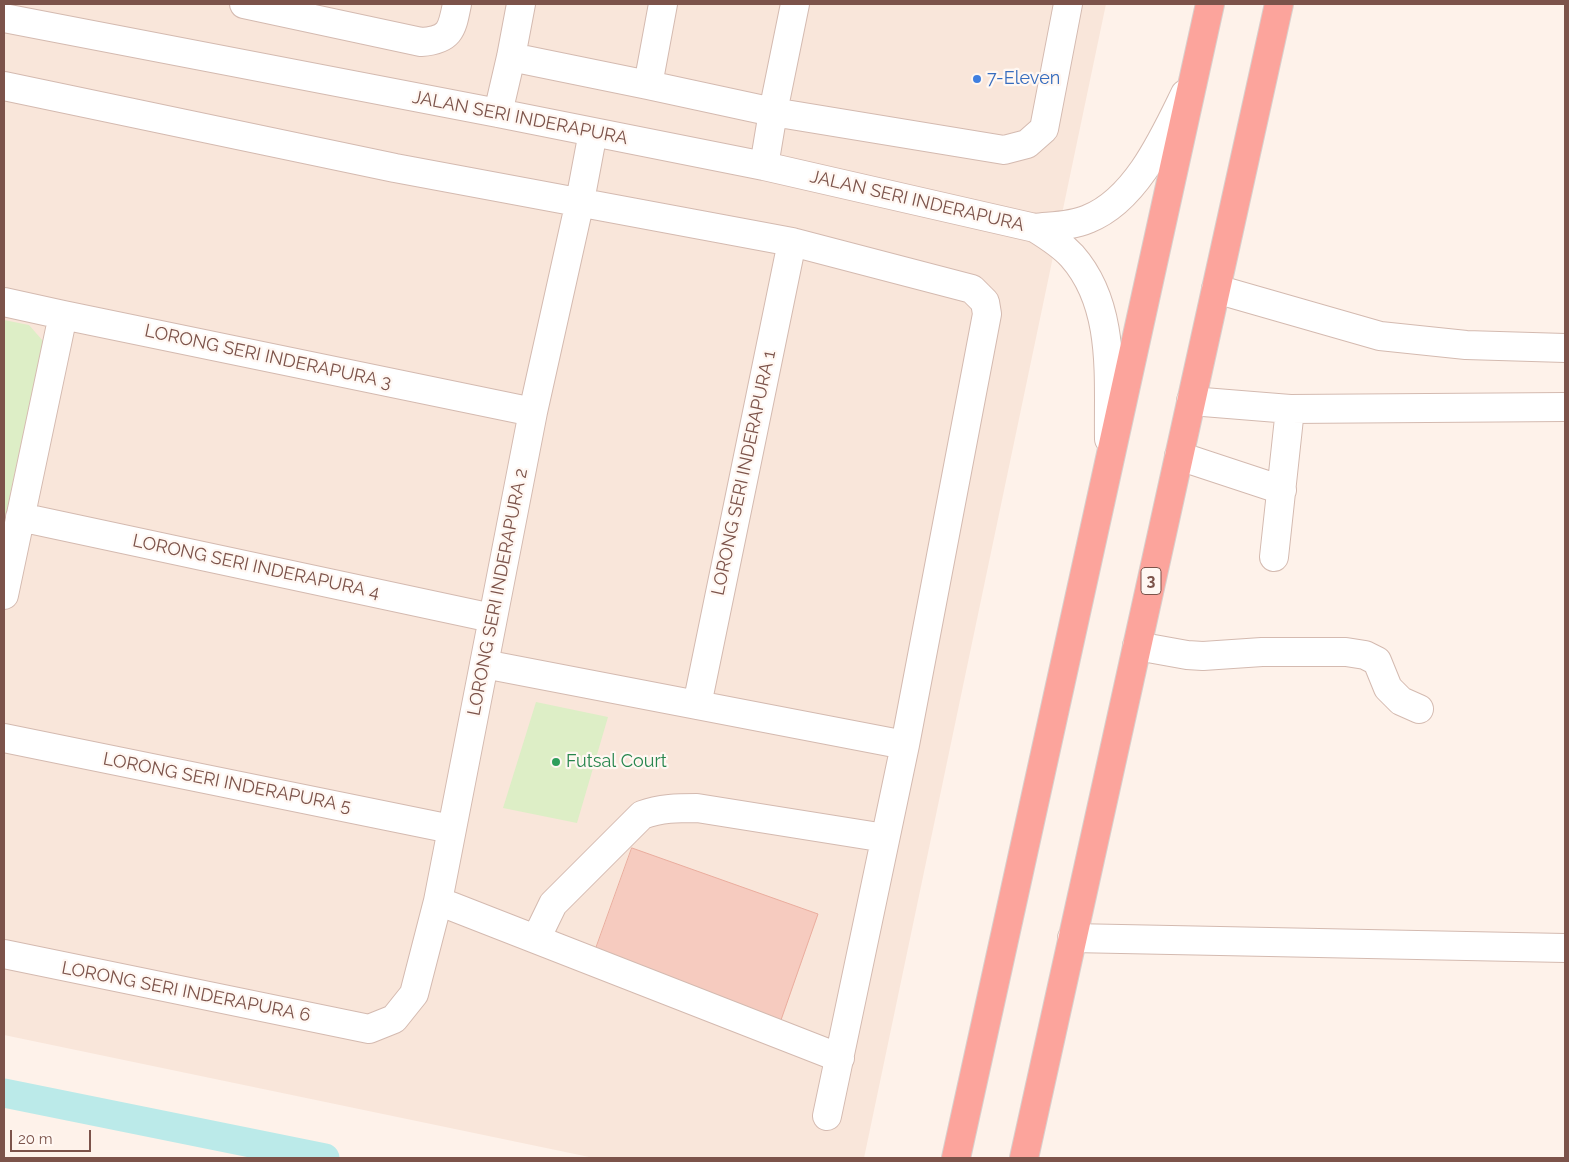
<!DOCTYPE html>
<style>
body{margin:0}
#map{position:relative;width:1569px;height:1162px;overflow:hidden;background:#fef2ea;font-family:Raleway,sans-serif}
canvas{display:block}
.frame{position:absolute;inset:0;border:5px solid #7c534a;pointer-events:none}
.scale{position:absolute;left:10px;top:1130px;width:81px;height:22px;box-sizing:border-box;border:2px solid #7c534a;border-top:0;padding-left:6px;font-size:15px;line-height:18px;white-space:nowrap;color:#7c534a;-webkit-text-stroke:4px #fff7f2;paint-order:stroke}
</style>
<div id="map">
<canvas width="1569" height="1162"></canvas>
<div class="frame"></div>
<div class="scale">20 m</div>
</div>
<script>
const context = document.querySelector('canvas').getContext('2d');
context.lineJoin = 'round';
function paint(path, color) {
  context.fillStyle = color;
  context.fill(path, 'evenodd');
}
function strokePath(path, color, width, dash) {
  context.strokeStyle = color;
  context.lineWidth = width;
  context.lineCap = dash ? 'butt' : 'round';
  context.setLineDash(dash || []);
  context.stroke(path);
}
function label(font, color, halo, rows, align = 'center') {
  context.font = font + ' Raleway,sans-serif';
  context.lineWidth = 4.5;
  context.setLineDash([]);
  context.textBaseline = 'middle';
  context.strokeStyle = halo;
  context.fillStyle = color;
  for (const [text, x, y, turn = 0] of rows) {
    context.save();
    context.translate(x, y);
    context.rotate((+turn || 0) * Math.PI / 180);
    context.textAlign = isNaN(turn) ? turn : align;
    if (halo) context.strokeText(text, 0, 0);
    context.fillText(text, 0, 0);
    context.restore();
  }
}
paint(new Path2D(`
 M4 4H1106L864 1158H594L4 1035Z`), '#f9e6da');
paint(new Path2D(`
 M4 320 29 325 43 341 4 523Z
 M536 702 608 717 577 823 503 808Z`), '#ddeec6');
strokePath(new Path2D(`
 M4 1093 325 1158`), '#bbeae9', 29);
const building = new Path2D(`
 M632 848 818 914 781 1020 594 954Z`);
paint(building, '#f6cbbf');
strokePath(building, '#eaad9e', 1);
const minor = new Path2D(`
 M244 4 421 42C451 40 452 29 457 4
 M4 18 498 113 764 166 1035 228C1052 226 1072 226 1088 219 1136 200 1164 137 1185 94
 M511 57 648 85 773 112 1004 150 1027 144 1044 129 1068 4
 M648 85 663 4
 M4 86 395 168 792 242 972 289 985 302 987 314 905 745 827 1116
 M498 113 511 57 521 4
 M764 166 773 112 795 4
 M1035 228C1048 236 1061 244 1072 256 1116 306 1108 377 1109 439
 M1216 289 1380 336 1466 345 1565 348
 M4 302 63 315 533 412
 M1191 401 1290 409 1565 407
 M1179 456 1282 490
 M20 517 492 618
 M1274 557 1290 409
 M4 595 63 315
 M1137 646 1187 655 1203 656 1262 652H1346L1365 655 1377 661 1388 688 1401 701 1419 709
 M484 664 905 745
 M697 705 792 242
 M4 738 451 829
 M438 901 840 1058
 M1072 938 1565 948
 M536 939 553 904 642 815C661 808 678 808 697 808L885 838
 M4 954 369 1029 394 1019 414 994 438 901 533 412 580 201 593 132`);
const highway = new Path2D(`
 M956 1158 1210 4
 M1024 1158 1279 4`);
strokePath(minor, '#d4bab0', 30);
strokePath(highway, '#dacfcc', 30);
strokePath(minor, '#fff', 28);
strokePath(highway, '#fca49c', 28);
for (const [x, y, r, color] of [
 [977,79,5,"#3f7fe0"],
 [556,762,5,"#2e9e5b"]
]) {
  const dot = new Path2D();
  dot.arc(x, y, r, 0, 2 * Math.PI);
  context.fillStyle = color;
  context.fill(dot);
  strokePath(dot, '#fff7f2', 2);
}
for (const [x, y, w] of [
 [1151,581,20]
]) {
  const box = new Path2D();
  box.roundRect(x - w / 2, y - 13.5, w, 27, 4);
  context.fillStyle = '#fff7f2';
  context.fill(box);
  strokePath(box, '#7c534a', 1);
}
label('bold 16px', '#7c534a', null, [
 ["3",1151,581]
]);
label('18px', '#366cbe', '#fff7f2', [
 ["7-Eleven",987,79]
], 'left');
label('18px', '#7c534a', '#fff7f2', [
 ["JALAN SERI INDERAPURA",520,118,11],
 ["JALAN SERI INDERAPURA",917,201,13],
 ["LORONG SERI INDERAPURA 3",268,357,12],
 ["LORONG SERI INDERAPURA 1",744,473,-78],
 ["LORONG SERI INDERAPURA 4",256,567,12],
 ["LORONG SERI INDERAPURA 2",498,592,-79],
 ["LORONG SERI INDERAPURA 5",227,783,11],
 ["LORONG SERI INDERAPURA 6",186,992,11]
]);
label('18px', '#27864d', '#fff7f2', [
 ["Futsal Court",566,762]
], 'left');
</script>
